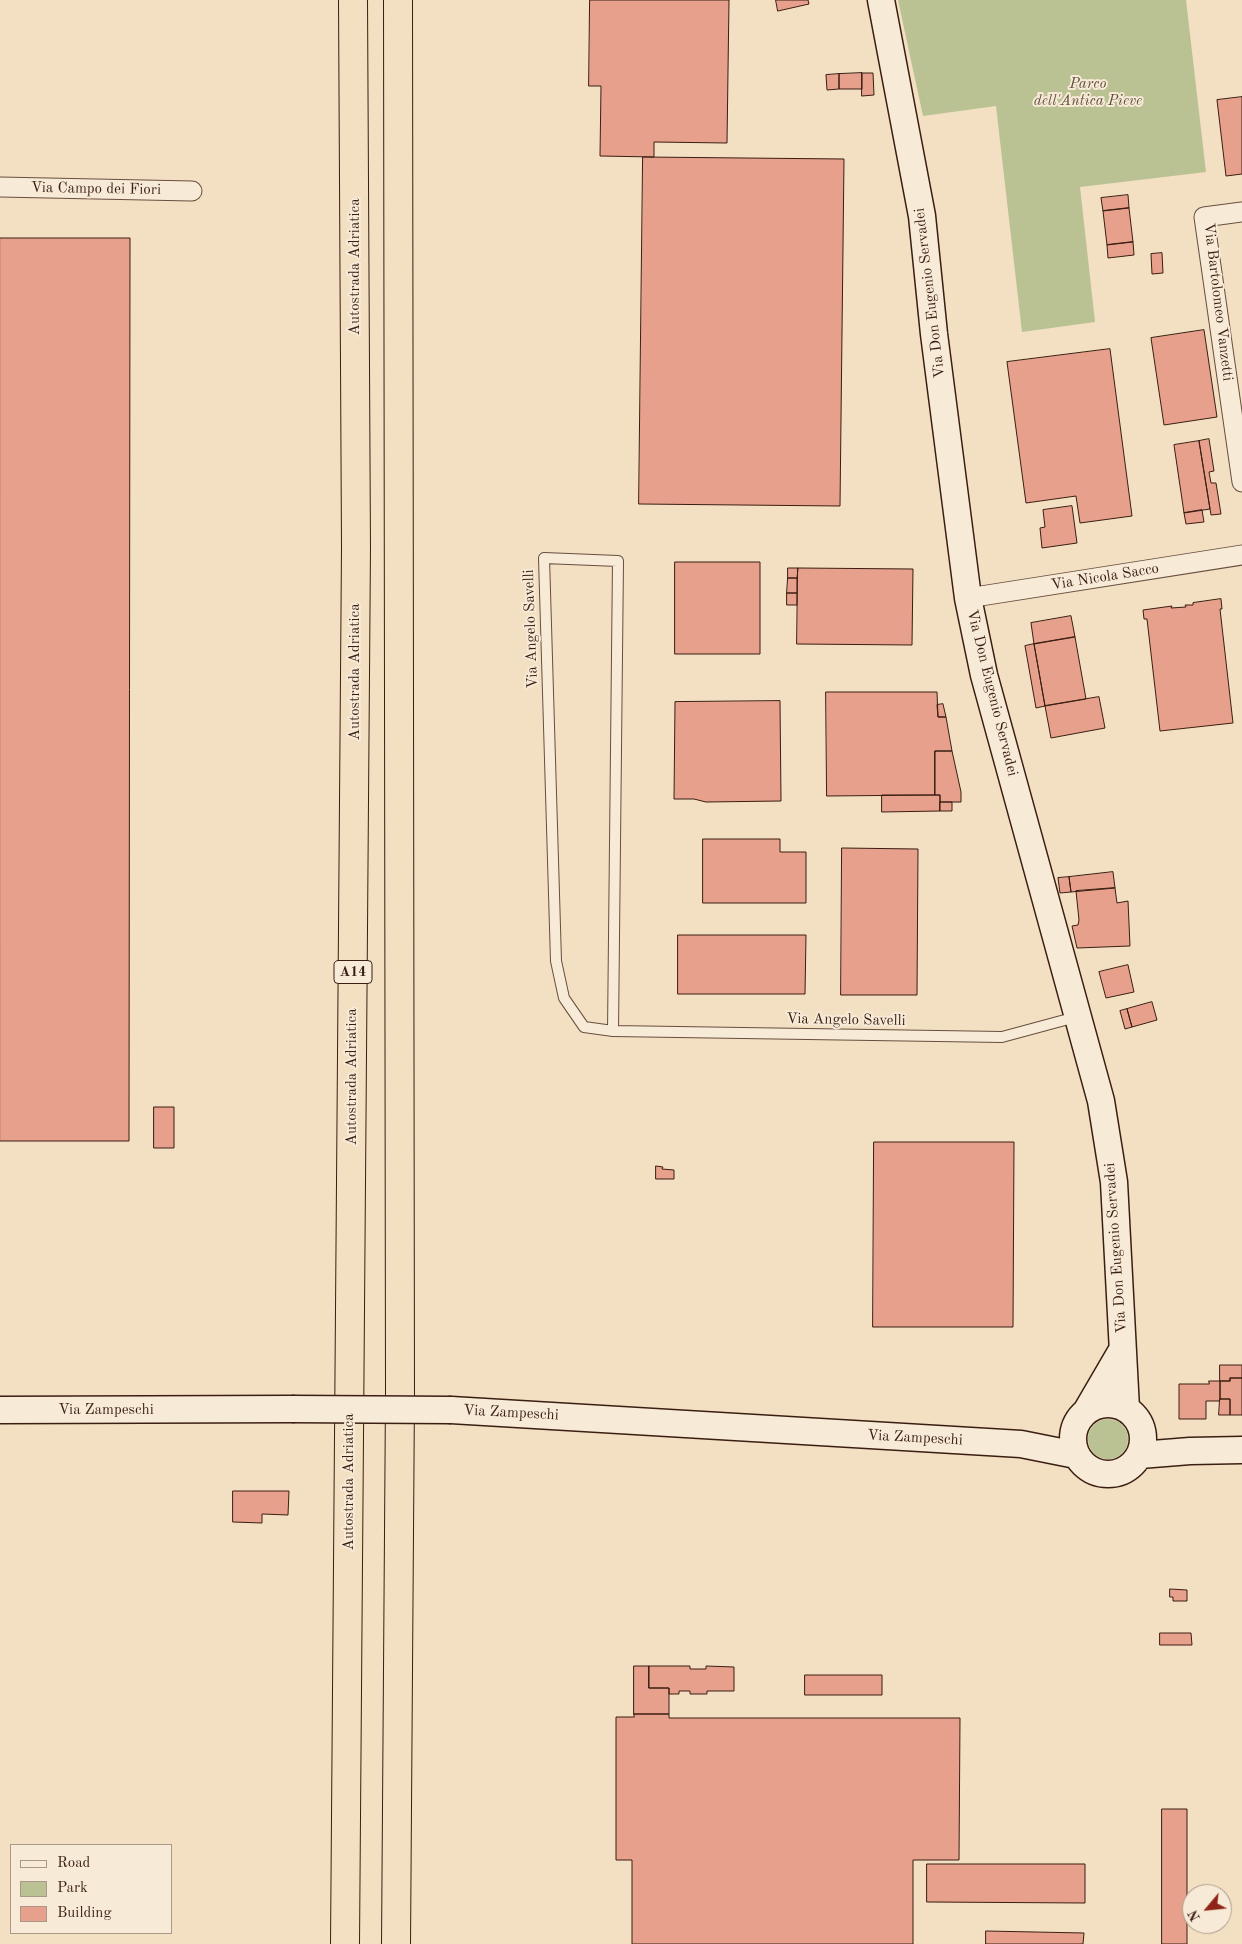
<!DOCTYPE html>
<style>
body{margin:0}
#map{position:relative;width:1242px;height:1944px;overflow:hidden;background:#f3dfc2;font-family:"Old Standard TT",serif}
canvas{display:block}
.legend{position:absolute;left:10px;top:1844px;width:162px;height:90px;box-sizing:border-box;background:#f7ead7;border:1px solid #ab9888;margin:0;padding:6px 9px;list-style:none;font-size:15px;color:#3a1e12}
.legend li{display:flex;align-items:center;gap:10px;height:25px}
.legend b{width:25px;border:1px solid #ab9888}
.north{position:absolute;left:1182px;top:1884px;width:50px;height:50px;box-sizing:border-box;background:#f7ead7;border:1px solid #ab9888;border-radius:50%;rotate:242deg;font-size:14px;font-weight:700;line-height:20px;text-align:center;color:#3a1e12}
.north::after{content:'';display:block;margin:auto;width:18px;height:22px;background:#8f2418;clip-path:polygon(50% 0,100% 100%,50% 72%,0 100%)}
</style>
<div id="map">
<canvas width="1242" height="1944"></canvas>
<ul class="legend">
<li><b style="height:6px;background:#f7ead7"></b>Road</li>
<li><b style="height:14px;background:#bac294"></b>Park</li>
<li><b style="height:14px;background:#e6a08b"></b>Building</li>
</ul>
<div class="north">N</div>
</div>
<script>
const context = document.querySelector('canvas').getContext('2d');
context.lineJoin = 'round';
function paint(path, color) {
  context.fillStyle = color;
  context.fill(path, 'evenodd');
}
function strokePath(path, color, width, dash) {
  context.strokeStyle = color;
  context.lineWidth = width;
  context.lineCap = dash ? 'butt' : 'round';
  context.setLineDash(dash || []);
  context.stroke(path);
}
function label(font, color, halo, rows, align = 'center') {
  context.font = font + ' "Old Standard TT",serif';
  context.lineWidth = 4;
  context.setLineDash([]);
  context.textBaseline = 'middle';
  context.strokeStyle = halo;
  context.fillStyle = color;
  for (const [text, x, y, turn = 0] of rows) {
    context.save();
    context.translate(x, y);
    context.rotate((+turn || 0) * Math.PI / 180);
    context.textAlign = isNaN(turn) ? turn : align;
    if (halo) context.strokeText(text, 0, 0);
    context.fillText(text, 0, 0);
    context.restore();
  }
}
paint(new Path2D(`
 M898 0H1186L1206 172 1080 187 1095 322 1022 332 996 106 923 116Z
 M1088 1439a20 20 0 1 1 40 0a20 20 0 1 1-40 0Z`), '#bac294');
const building = new Path2D(`
 M590 0H729L727 143 654 142V157L600 156 601 86H589Z
 M776 0H808L809 4 778 11Z
 M862 73V89H839V74Z
 M862 73H873L874 95 862 96Z
 M839 74V89L827 90 826 75Z
 M1242 97V174L1226 176 1217 100Z
 M643 157 844 159 840 506 639 504Z
 M1128 195 1129 208 1103 211 1101 198Z
 M1129 208 1133 242 1107 245 1103 211Z
 M0 238H130L129 1141H0Z
 M1133 242 1134 255 1108 258 1107 245Z
 M1162 253 1163 273 1152 274 1151 254Z
 M1204 330 1217 417 1164 425 1151 338Z
 M1110 349 1132 516 1080 523 1076 496 1026 503 1007 362Z
 M1209 439 1214 471 1209 472 1211 483H1216L1221 514 1211 515 1199 441Z
 M1199 441 1210 509 1184 513 1174 445Z
 M1072 506 1077 543 1042 548 1040 528 1045 527 1043 510Z
 M1202 510 1204 522 1186 524 1184 513Z
 M675 562H760V654H675Z
 M788 568H798L797 578H788Z
 M798 568 913 569 912 645 797 644Z
 M788 578H797V593H787Z
 M787 593H797V605H787Z
 M1221 599 1222 609H1220L1233 723 1160 731 1147 619H1144L1143 610 1172 606 1171 608 1186 607 1185 605H1193V603Z
 M1071 616 1075 637 1034 644 1031 623Z
 M1075 637 1086 699 1045 706 1034 644Z
 M1034 644 1045 706 1036 708 1025 646Z
 M826 692H937L938 717H946L952 751H935V795L827 796Z
 M1099 697 1105 728 1051 738 1045 706Z
 M780 701 781 801 706 802 694 799H674L675 702Z
 M943 704 946 717H938L937 705Z
 M935 751H952L961 792V802H940V795H935Z
 M882 795H940V811L882 812Z
 M940 802H952V811H940Z
 M703 839H780V852H806V903H703Z
 M842 848 918 849 917 995H841Z
 M1113 872 1115 888 1071 892 1069 877Z
 M1069 877 1071 892 1060 893 1058 878Z
 M1115 888 1117 903 1128 901 1130 946 1077 948 1072 926 1078 925 1079 920 1076 891Z
 M678 935H806L805 994H678Z
 M1128 965 1134 992 1106 998 1099 972Z
 M1152 1002 1157 1020 1132 1027 1127 1009Z
 M1127 1009 1132 1027 1125 1029 1120 1011Z
 M154 1107H174V1148H154Z
 M874 1142H1014L1013 1327H873Z
 M656 1166 663 1167 662 1169 674 1170V1179H656Z
 M1220 1365H1242V1378H1230V1381H1220Z
 M1230 1378H1242V1415H1230V1399H1220V1381H1230Z
 M1209 1381H1220V1399L1219 1401H1206V1419H1179V1384H1209Z
 M1220 1399H1230V1415H1219Z
 M233 1491H289L288 1515 262 1514V1523L233 1522Z
 M1170 1589 1187 1590V1601H1173V1597H1170Z
 M1160 1633H1191L1192 1645H1160Z
 M634 1666H649V1688H669V1714H634Z
 M649 1666H690V1669H706V1666L734 1667V1691H707V1694H690V1691H679V1694H669V1688H649Z
 M805 1675H882V1695H805Z
 M634 1714H669V1718H960L959 1860H913V1944H632V1860H616V1717H634Z
 M1162 1809H1187V1944H1162Z
 M927 1864H1085V1903L927 1902Z
 M986 1931 1084 1933 1083 1944H986Z`);
paint(building, '#e6a08b');
strokePath(building, '#3a1e12', 1);
const lane = new Path2D(`
 M613 1031 584 1027 564 998 556 961 544 558 618 561 613 1031 1002 1037 1076 1017`);
const street = new Path2D(`
 M0 187 192 191
 M1242 212 1204 217 1242 482
 M968 598 1242 555`);
const secondary = new Path2D(`
 M881 0 922 216 934 334 968 598 984 675 1101 1101 1114 1182 1126 1409
 M1073 1439a35 35 0 1 1 70 0a35 35 0 1 1-70 0Z
 M0 1410 292 1409
 M451 1410 1021 1444 1076 1455
 M1087 1410 1122 1350
 M1140 1455 1190 1451 1242 1450`);
const highway = new Path2D(`
 M345 1944 356 547 353 0
 M396 1944 400 1394 398 0`);
strokePath(lane, '#684e3e', 12);
strokePath(street, '#684e3e', 21);
strokePath(secondary, '#3a1e12', 29);
strokePath(highway, '#3a1e12', 30);
strokePath(lane, '#f7ead7', 10);
strokePath(street, '#f7ead7', 19);
strokePath(secondary, '#f7ead7', 26);
strokePath(highway, '#f3dfc2', 28);
const secondaryBridge = new Path2D(`
 M292 1409 451 1410`);
strokePath(secondaryBridge, '#3a1e12', 29, []);
strokePath(secondaryBridge, '#f7ead7', 26);
for (const [x, y, w] of [
 [353,972,38]
]) {
  const box = new Path2D();
  box.roundRect(x - w / 2, y - 11.5, w, 23, 4);
  context.fillStyle = '#f7ead7';
  context.fill(box);
  strokePath(box, '#3a1e12', 1);
}
label('bold 14px', '#3a1e12', null, [
 ["A14",353,972]
]);
label('italic 15px', '#604f39', '#f7ead7', [
 ["Parco",1088,84],
 ["dell'Antica Pieve",1088,101]
]);
label('15px', '#3a1e12', '#f7ead7', [
 ["Via Campo dei Fiori",96,189,1],
 ["Autostrada Adriatica",355,267,-90],
 ["Via Don Eugenio Servadei",930,293,-97],
 ["Via Bartolomeo Vanzetti",1218,302,83],
 ["Via Nicola Sacco",1105,577,-9],
 ["Via Angelo Savelli",531,629,-92],
 ["Autostrada Adriatica",355,672,-90],
 ["Via Don Eugenio Servadei",992,693,76],
 ["Via Angelo Savelli",846,1020,1],
 ["Autostrada Adriatica",352,1077,-90],
 ["Via Don Eugenio Servadei",1116,1248,-94],
 ["Via Zampeschi",106,1410],
 ["Via Zampeschi",511,1413,3],
 ["Via Zampeschi",915,1438,3],
 ["Autostrada Adriatica",349,1482,-90]
]);
</script>
